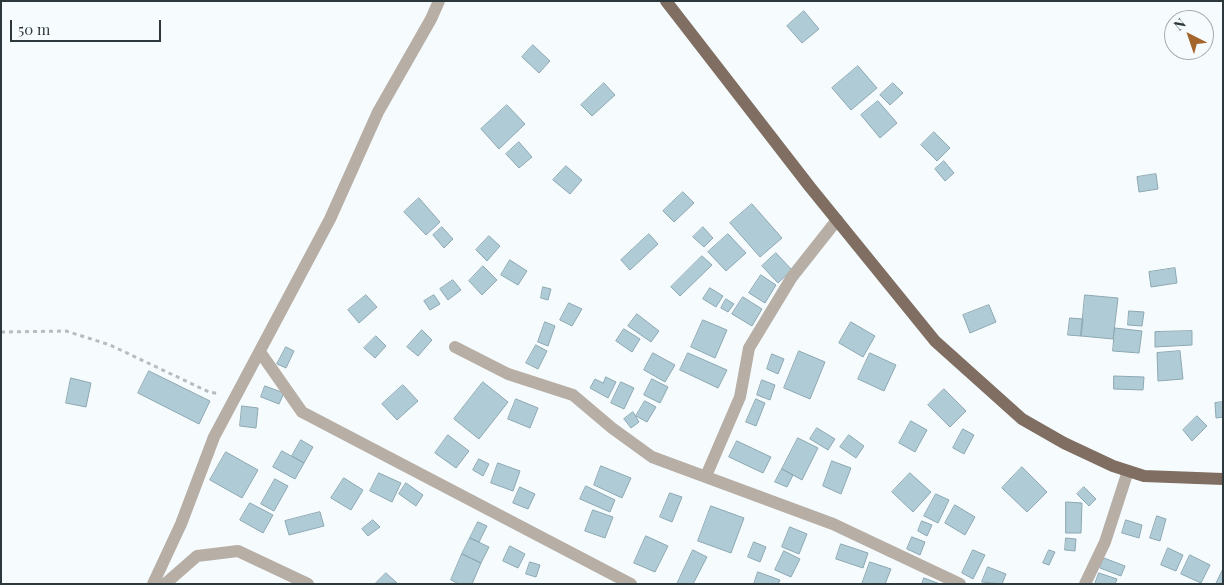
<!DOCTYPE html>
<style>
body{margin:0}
#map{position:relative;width:1224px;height:585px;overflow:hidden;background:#f6fcfe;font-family:"Playfair Display",serif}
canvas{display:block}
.frame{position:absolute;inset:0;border:2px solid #2d383d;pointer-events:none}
.north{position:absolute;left:1164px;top:10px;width:50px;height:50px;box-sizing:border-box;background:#f6fcfe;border:1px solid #a6aeb1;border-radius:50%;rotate:319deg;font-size:14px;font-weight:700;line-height:20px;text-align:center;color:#2d383d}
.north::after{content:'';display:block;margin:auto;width:18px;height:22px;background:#a4652d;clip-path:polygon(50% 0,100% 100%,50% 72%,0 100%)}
.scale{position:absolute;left:10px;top:20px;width:151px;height:22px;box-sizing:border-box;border:2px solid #2d383d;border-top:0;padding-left:6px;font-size:15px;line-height:18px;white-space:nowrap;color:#2d383d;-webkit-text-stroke:4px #f6fcfe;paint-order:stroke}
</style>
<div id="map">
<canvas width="1224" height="585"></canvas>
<div class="frame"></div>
<div class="north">N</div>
<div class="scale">50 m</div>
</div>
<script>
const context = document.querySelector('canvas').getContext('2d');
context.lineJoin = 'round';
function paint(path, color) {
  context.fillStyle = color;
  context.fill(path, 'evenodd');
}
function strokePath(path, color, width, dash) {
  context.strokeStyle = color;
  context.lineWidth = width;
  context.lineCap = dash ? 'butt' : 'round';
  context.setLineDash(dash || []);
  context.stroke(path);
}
const building = new Path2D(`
 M804 11 819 29 802 43 787 26Z
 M533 45 550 61 539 73 522 57Z
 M858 66 877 88 851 110 832 88Z
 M604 83 615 95 592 116 581 105Z
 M893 83 903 93 890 105 880 95Z
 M878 101 897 123 880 138 861 115Z
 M507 105 525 124 499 149 481 129Z
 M934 132 950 148 937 161 921 145Z
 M519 142 532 157 519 168 506 154Z
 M944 161 954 173 945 181 935 169Z
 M566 166 582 180 570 194 553 180Z
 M1156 174 1158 189 1139 192 1137 177Z
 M683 192 694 203 674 222 663 211Z
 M419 198 440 222 426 235 404 212Z
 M752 204 782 238 760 257 730 223Z
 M442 227 453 239 444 248 433 235Z
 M703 227 713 238 704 247 693 237Z
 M649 234 658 244 630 270 621 260Z
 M728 234 746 253 726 271 708 252Z
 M489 236 500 246 487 261 476 250Z
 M776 253 792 270 778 283 762 266Z
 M702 256 712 265 680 296 671 287Z
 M510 260 527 271 518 285 501 275Z
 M483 266 497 280 482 295 469 281Z
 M1175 268 1177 283 1151 287 1149 272Z
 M761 275 776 285 765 303 749 293Z
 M453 280 461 290 448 300 440 289Z
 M543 287 551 289 548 300 541 298Z
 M710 288 723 296 716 307 703 299Z
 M366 295 377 307 359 323 348 310Z
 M434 295 440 304 430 310 424 301Z
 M1085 295 1118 298 1113 339 1081 336Z
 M743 297 762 309 752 326 732 314Z
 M726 299 734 304 728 312 721 308Z
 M569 303 582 309 572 326 560 320Z
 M989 305 996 322 970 333 963 315Z
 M1129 311 1144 312 1142 326 1128 325Z
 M637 314 659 331 651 342 628 326Z
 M1070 318 1083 319 1081 336 1068 335Z
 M703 320 727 330 715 358 691 347Z
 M545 322 555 326 548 346 538 342Z
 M851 322 875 336 863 357 839 343Z
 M1115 328 1142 331 1139 353 1113 351Z
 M624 329 640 339 632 352 616 341Z
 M422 330 432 340 418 356 407 347Z
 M1192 331V345L1155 347V332Z
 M376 336 386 346 375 358 364 348Z
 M536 345 547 351 538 369 526 363Z
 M286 347 294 351 286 368 277 364Z
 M799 351 825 362 810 399 784 388Z
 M1180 351 1183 379 1158 381 1157 353Z
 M653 353 675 365 665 382 644 370Z
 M688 353 727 370 718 388 680 370Z
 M870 353 896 365 884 391 858 379Z
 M772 354 784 359 778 374 767 369Z
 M149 371 210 401 199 424 138 393Z
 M1114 376 1144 377 1143 390 1114 389Z
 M606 377 616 382 608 398 590 388 595 379 603 383Z
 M71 378 91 383 86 407 66 403Z
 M652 379 668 387 660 403 644 395Z
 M762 380 775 385 770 400 757 395Z
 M483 382 508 402 479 439 454 419Z
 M621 382 634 388 624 409 611 403Z
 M403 385 418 401 397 420 382 404Z
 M265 386 284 393 279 404 261 397Z
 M944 389 966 411 950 427 928 405Z
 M516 399 538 408 530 428 508 419Z
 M756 399 765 403 756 426 746 422Z
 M645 401 656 407 647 422 636 416Z
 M1223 402V417L1216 418 1215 403Z
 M242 406 258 408 256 428 240 426Z
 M633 412 639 422 631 428 624 419Z
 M1197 416 1207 426 1192 441 1183 430Z
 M911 421 927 430 915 452 899 443Z
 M817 428 835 439 828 450 810 439Z
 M963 429 974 435 964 454 953 448Z
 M448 435 469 451 456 468 435 453Z
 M849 435 864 446 856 458 840 447Z
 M798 438 818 448 802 480 782 469Z
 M301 440 313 447 304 463 292 456Z
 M737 441 771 457 763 473 729 457Z
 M282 451 304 463 295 479 273 467Z
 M226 452 258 470 242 498 210 480Z
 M479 459 489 464 483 476 473 470Z
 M832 461 851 468 841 494 823 486Z
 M498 463 520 471 513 491 491 483Z
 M601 466 631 478 622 498 594 485Z
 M1022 467 1047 492 1027 512 1002 488Z
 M782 469 793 475 787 487 775 482Z
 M379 473 401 483 392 502 370 491Z
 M910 473 931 492 913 512 892 492Z
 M344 478 363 490 351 510 331 498Z
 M275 479 288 486 274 511 261 504Z
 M406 483 423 495 416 506 399 494Z
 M586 486 615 500 610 512 580 499Z
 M520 487 535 494 528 509 513 503Z
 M1084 487 1096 499 1089 506 1077 494Z
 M670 493 682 497 672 522 660 517Z
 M936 494 949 500 938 523 924 516Z
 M1066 502 1082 503 1081 533H1066Z
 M250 503 273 515 263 533 240 520Z
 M955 505 975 517 965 535 945 523Z
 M711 506 744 518 731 553 698 541Z
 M593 510 613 517 605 538 585 531Z
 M320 512 324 526 289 535 285 521Z
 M1157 516 1166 519 1160 541 1150 538Z
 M373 520 380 527 368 536 362 529Z
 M1126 520 1142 525 1139 538 1122 533Z
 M922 521 932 525 927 536 918 531Z
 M478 522 487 526 479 542 470 538Z
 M790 527 807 534 799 554 782 547Z
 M646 536 668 546 655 572 634 563Z
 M912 537 925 542 920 555 907 549Z
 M470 538 489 547 481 563 462 554Z
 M1066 538 1076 539 1075 551 1065 550Z
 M754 542 766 547 760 562 748 557Z
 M841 544 868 553 863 568 836 559Z
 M510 546 525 554 518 568 503 561Z
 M1168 548 1183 555 1176 571 1161 565Z
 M693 550 707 557 693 584H677Z
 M973 550 985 555 973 579 962 573Z
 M1049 550 1055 552 1049 565 1043 563Z
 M784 551 800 559 791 577 775 570Z
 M462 554 481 563 472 584H459L451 580Z
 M1190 555 1210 565 1201 583 1181 574Z
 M1104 558 1125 566 1121 576 1100 568Z
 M530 562 540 565 536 577 526 574Z
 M870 562 891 569 885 584H862Z
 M988 567 1006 574 1002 584 982 582Z
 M1223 569V584H1216Z
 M758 572 780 580 778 584H754Z
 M386 573 397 583 375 584Z
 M1099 573 1117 579 1115 584H1095Z
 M924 578 940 584H922Z`);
paint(building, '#afcbd6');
strokePath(building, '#8da8b3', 1);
strokePath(new Path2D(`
 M1 332 66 331 110 345 209 392 220 394`), '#b5bdc0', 3, [4, 4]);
strokePath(new Path2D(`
 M455 347 508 374 573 395 612 428 652 457 833 524 960 584
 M260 352 302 412 631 584
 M706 476 740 397 749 348 792 277 837 220
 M153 584 181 524 214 437 330 219 378 112 431 19 439 1
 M165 584 197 556 238 551 308 584
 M1085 584 1105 542 1128 471`), '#b7aea6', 12);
strokePath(new Path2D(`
 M666 1 810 187 935 341 1022 419 1064 443 1113 466 1144 476 1223 479`), '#7f6e61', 12);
</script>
